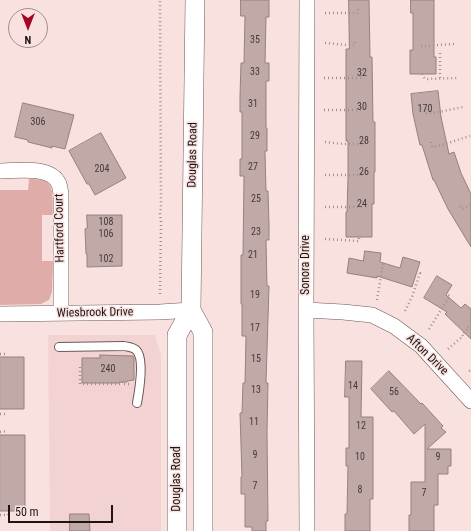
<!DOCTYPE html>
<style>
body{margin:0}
#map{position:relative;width:471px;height:531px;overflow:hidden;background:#f9e1df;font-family:"Roboto Condensed",sans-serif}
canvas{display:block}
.north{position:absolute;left:8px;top:8px;width:40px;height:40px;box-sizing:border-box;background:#f9e1df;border:1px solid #a18f8e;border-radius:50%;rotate:180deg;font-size:11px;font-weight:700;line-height:16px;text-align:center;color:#1d1515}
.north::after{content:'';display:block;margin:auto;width:14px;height:18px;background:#a40626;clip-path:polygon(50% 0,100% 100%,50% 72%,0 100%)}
.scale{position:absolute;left:8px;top:505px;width:105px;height:18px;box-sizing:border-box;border:2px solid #1d1515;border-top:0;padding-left:5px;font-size:12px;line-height:14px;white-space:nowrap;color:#1d1515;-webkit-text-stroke:3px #f9e1df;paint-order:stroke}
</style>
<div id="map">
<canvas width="471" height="531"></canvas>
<div class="north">N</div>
<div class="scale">50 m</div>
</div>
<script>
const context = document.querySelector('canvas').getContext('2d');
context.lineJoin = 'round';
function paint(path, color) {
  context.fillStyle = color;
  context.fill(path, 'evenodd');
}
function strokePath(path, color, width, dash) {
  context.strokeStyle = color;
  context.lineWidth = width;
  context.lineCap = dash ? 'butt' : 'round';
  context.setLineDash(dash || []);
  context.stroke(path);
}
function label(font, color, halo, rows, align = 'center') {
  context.font = font + ' "Roboto Condensed",sans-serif';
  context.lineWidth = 3;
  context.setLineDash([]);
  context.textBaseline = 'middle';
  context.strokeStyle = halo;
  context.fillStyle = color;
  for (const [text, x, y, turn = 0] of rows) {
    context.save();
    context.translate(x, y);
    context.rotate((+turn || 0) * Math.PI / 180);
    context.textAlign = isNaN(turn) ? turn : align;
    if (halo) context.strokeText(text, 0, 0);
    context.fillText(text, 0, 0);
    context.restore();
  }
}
paint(new Path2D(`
 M48 335H155L161 355V531H50Z`), '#f3d3d1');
paint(new Path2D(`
 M29 179C57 178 52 192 53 215H42V261H53L52 292 49 300 41 304 0 305V190H28Z`), '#e0acaa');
const building = new Path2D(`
 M241 0H269V17H266L265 63H269V81H266V128H267V151H265L266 191H268L269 224V240H266L267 286H269L266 383H268L267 432 268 521H266V531H252V527H245V494H241V477H242L240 413H242L243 383H245L246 336H242V304H241V255H243L244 176H240V159H242V112H240V96L241 63H244L245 16H241Z
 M349 0H369L370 57H372L373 122H375V172H374V204H372V237H346V212H347L348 178V141H346V49H349Z
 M411 0H434V57H436V74H410V50H413V13H411Z
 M438 91 441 117 449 154 454 152 461 173 471 194V247L448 209 434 180H433L422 145H420L413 114 411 94Z
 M23 103 74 115 65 149 52 146V148L28 142V140L15 137Z
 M101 133 126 178 95 195 89 184H87L69 151Z
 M87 215H122V266L87 267V254H86L85 229 87 228Z
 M365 251 381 253 380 262 400 268 403 257 420 262 412 287 377 276V278L347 273 349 258 363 261Z
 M437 276 452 285 446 295 461 308 465 304 471 309V339L445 314 447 312 424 298Z
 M100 355 133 356 134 358V380L127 381V382H119V383H82V358H100Z
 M0 357H24V409H0Z
 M346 361H362L361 417H373V499H370V531H345V514H347L348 466H346V448H349V397H345Z
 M389 371 421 404 422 403 443 426 441 428 446 432 427 449H451V466H448V474H438V505H434V531H409V515H411V482H425V424L414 434 394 411 392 412 371 389Z
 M0 435H25V511H0Z
 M70 514H89L90 531H70Z`);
paint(building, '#c0a9a7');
strokePath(building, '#96807f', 1);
const service = new Path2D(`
 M59 347 124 346C128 347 133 347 136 350 145 358 139 392 137 403`);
const minor = new Path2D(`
 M0 171C17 171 51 165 59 184 60 187 60 190 61 193V313
 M306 310 343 312 372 315 394 326 421 346 471 401
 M0 314 160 312 191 310
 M307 531 306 310 307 0`);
const tertiary = new Path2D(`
 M191 310 203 332V531
 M177 531V335L191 310 195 0`);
strokePath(service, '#6c5857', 10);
strokePath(minor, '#6c5857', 16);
strokePath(tertiary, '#6c5857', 20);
strokePath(new Path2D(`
 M325 13H358V9
 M325 43 347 45H355V41
 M421 46C433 46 445 44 457 44
 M422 74 423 77 426 79 458 78
 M324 78H362V73
 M440 78V53
 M425 109 426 113 439 112 463 107
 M324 110H362V107
 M325 142 343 144H363L364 141
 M431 142 432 147 442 145 470 136
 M325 175H364V172
 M460 206 462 209 471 205
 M325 207H362V204
 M325 239 359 241V237
 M160 294 161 222 160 214 161 207 160 0
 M377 300 383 264 380 263
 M405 311 412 297 420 273 417 272
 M429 329 450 296 446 294
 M448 349 463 336 462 334 469 328 467 326
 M0 354H7
 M80 367V384H122
 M469 371 471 370
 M122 382V384H129
 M0 414H7
 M0 432 7 431V432
 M0 515H8V514`), '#a2908f', 2.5, [1, 3]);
strokePath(service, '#fff', 8);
strokePath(minor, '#fff', 15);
strokePath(tertiary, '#fff', 19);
label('10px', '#463a3a', null, [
 ["35",255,40],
 ["33",255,72],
 ["32",362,73],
 ["31",253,104],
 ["30",362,107],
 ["170",425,109],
 ["306",38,122],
 ["29",255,136],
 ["28",364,141],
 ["27",253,167],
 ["204",102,169],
 ["26",364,172],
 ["25",256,199],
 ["24",362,204],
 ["108",106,222],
 ["23",256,232],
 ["106",106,234],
 ["21",253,255],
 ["102",106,259],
 ["19",255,295],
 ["17",255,328],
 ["15",256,359],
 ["240",108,369],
 ["14",353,386],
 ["13",256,390],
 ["56",394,392],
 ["11",254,422],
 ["12",361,426],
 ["9",255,455],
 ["10",360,457],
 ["9",438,457],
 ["7",255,486],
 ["8",360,490],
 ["7",424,493]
]);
label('12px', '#1d1515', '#f9e1df', [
 ["Douglas Road",193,155,-89],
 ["Hartford Court",60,228,-91],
 ["Sonora Drive",306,265,-90],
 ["Wiesbrook Drive",95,313,-1],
 ["Afton Drive",427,355,44],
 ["Douglas Road",177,479,-90]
]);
</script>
